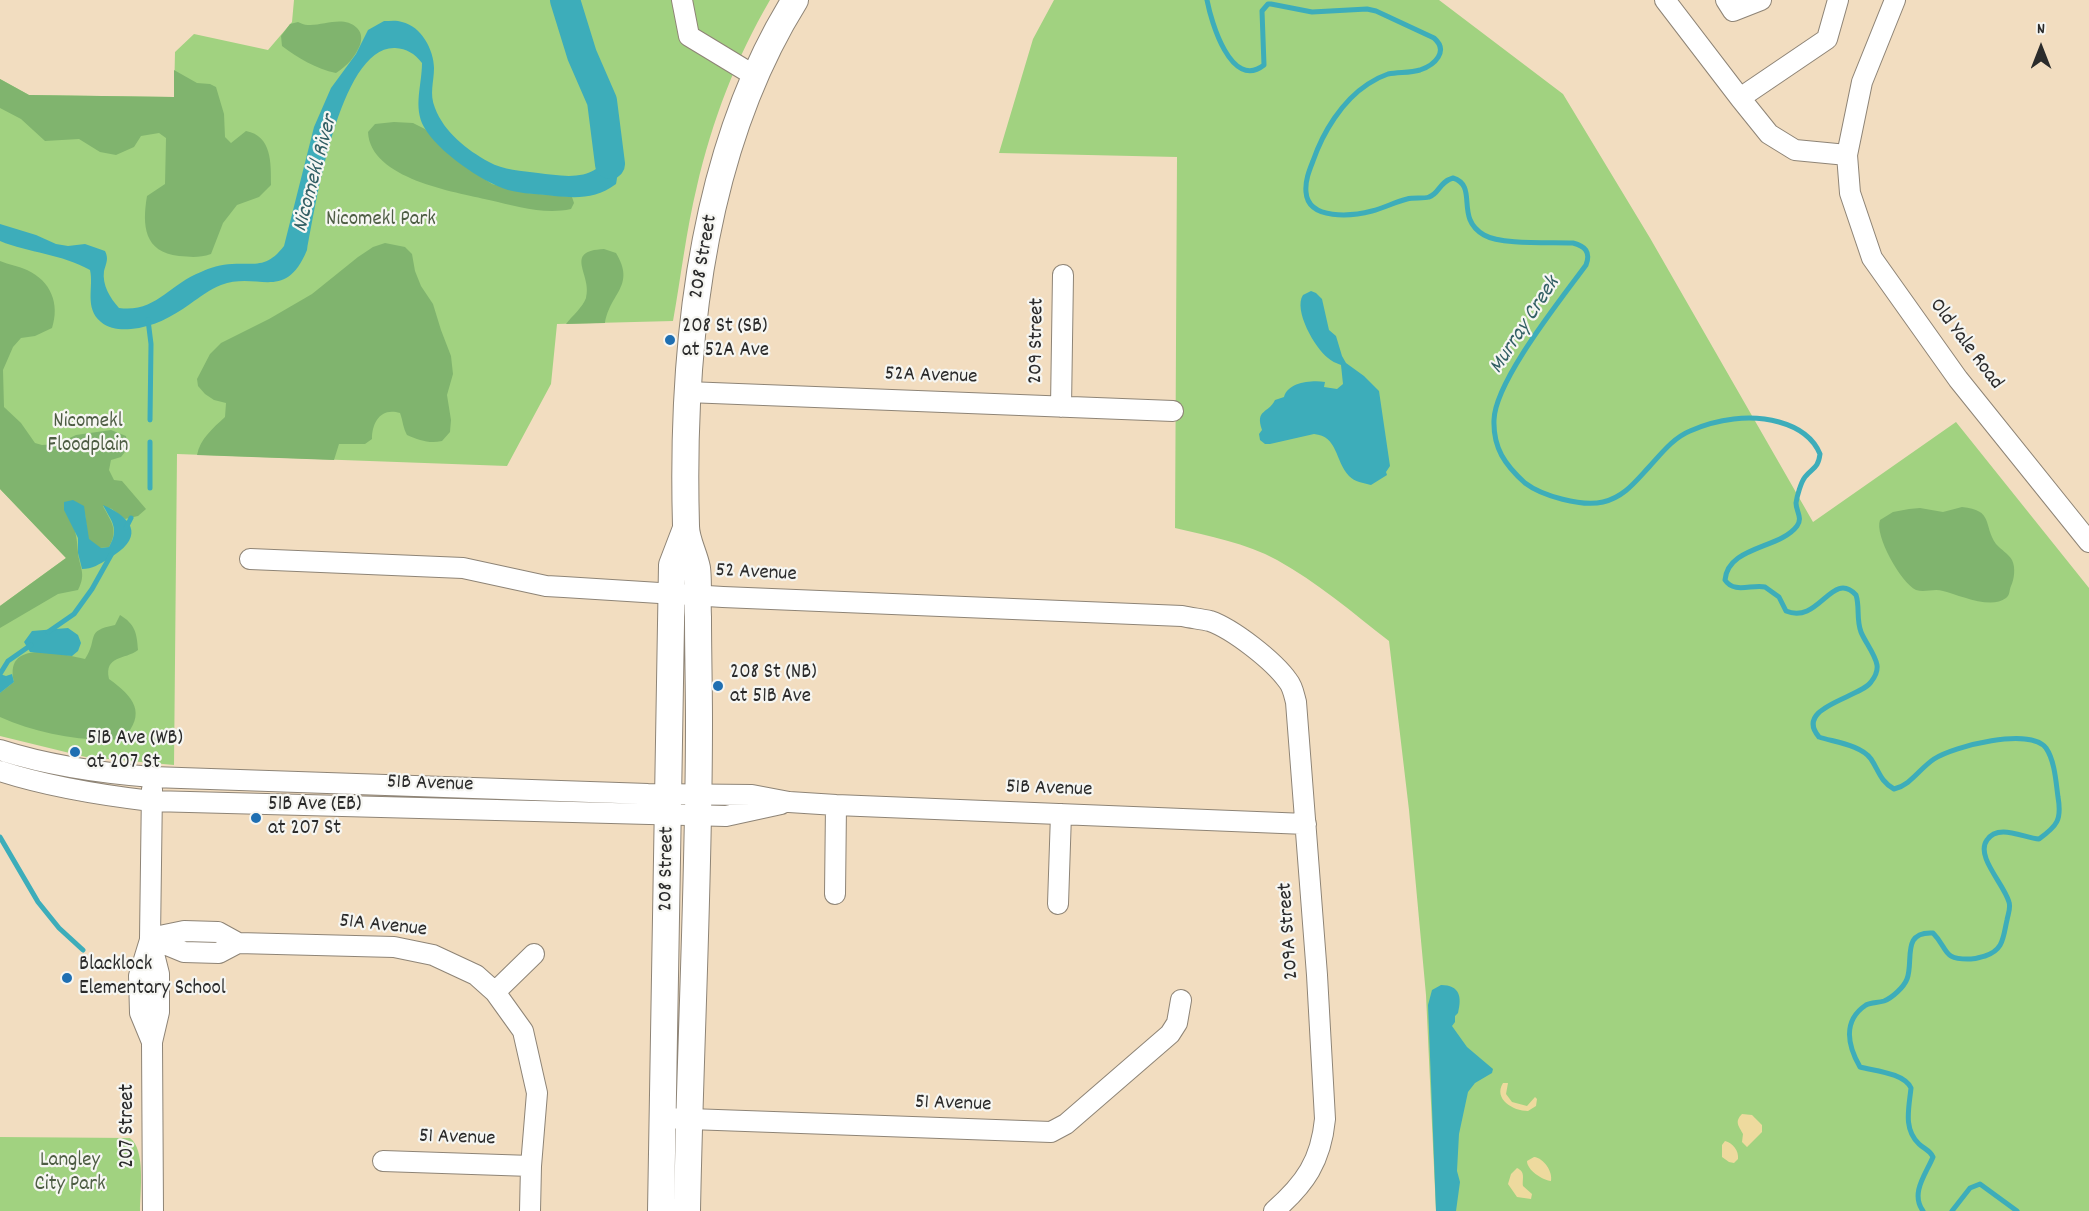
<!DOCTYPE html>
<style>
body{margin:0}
#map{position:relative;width:2089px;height:1211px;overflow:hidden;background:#f2ddc0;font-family:Dekko,sans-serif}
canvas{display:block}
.north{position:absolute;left:2011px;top:18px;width:60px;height:60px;-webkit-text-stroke:4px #f6f6f2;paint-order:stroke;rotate:0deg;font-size:16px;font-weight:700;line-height:24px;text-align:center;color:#2b2b2b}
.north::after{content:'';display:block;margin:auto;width:21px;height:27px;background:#2b2b2b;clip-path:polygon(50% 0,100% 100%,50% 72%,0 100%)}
</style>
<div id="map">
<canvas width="2089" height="1211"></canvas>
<div class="north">N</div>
</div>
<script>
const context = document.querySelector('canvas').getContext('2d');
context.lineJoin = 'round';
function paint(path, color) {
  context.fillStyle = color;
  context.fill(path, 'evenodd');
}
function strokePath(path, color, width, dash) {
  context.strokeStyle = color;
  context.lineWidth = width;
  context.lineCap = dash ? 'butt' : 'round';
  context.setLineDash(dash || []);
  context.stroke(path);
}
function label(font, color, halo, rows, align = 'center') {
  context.font = font + ' Dekko,sans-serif';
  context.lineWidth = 4.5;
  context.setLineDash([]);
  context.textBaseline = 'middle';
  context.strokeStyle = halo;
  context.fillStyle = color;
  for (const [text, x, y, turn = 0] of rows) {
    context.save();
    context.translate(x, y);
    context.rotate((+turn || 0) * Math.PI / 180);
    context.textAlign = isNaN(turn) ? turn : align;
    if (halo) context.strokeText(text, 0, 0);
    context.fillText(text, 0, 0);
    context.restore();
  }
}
paint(new Path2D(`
 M294 0H770C736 58 712 121 697 186 686 231 681 277 673 321L557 324 551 384 507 466 177 454 174 765 86 757 0 736V606L66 558 0 489V79L29 95 174 97 175 52 194 34 268 50 292 22Z
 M1054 0H1439L1563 94 1650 238 1813 522 1956 422 2089 588V1211H1436L1426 995 1409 810 1389 641C1353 613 1317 582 1277 560 1246 543 1209 536 1175 528L1177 157 999 153 1033 39Z
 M0 1137 130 1138C146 1150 140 1192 140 1211H0Z`), '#a1d280');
paint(new Path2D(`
 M298 22C301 23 304 25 308 25 324 26 343 15 357 28 362 33 362 39 360 45 355 57 347 66 336 73 316 69 298 58 282 46L281 36 290 24Z
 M174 70 197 83 210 84 216 87 224 114 225 137 231 143 246 131C272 136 271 163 271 185L259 197 237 205 223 223 211 254C199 258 191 257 179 256 144 252 142 226 147 196L165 184 166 138 159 133 141 136 134 147 116 155 100 152 79 139 45 141 21 119 0 108V79L29 95 174 97Z
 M394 122 413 123 425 129 460 163 492 184 527 193 572 197 574 203 571 209C544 215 516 206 489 200 455 192 370 179 368 132L375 124Z
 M385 243 405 247 412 254 415 271 421 286 433 304 441 330 451 356 453 374 447 395 451 420 450 432 442 441C429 444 419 440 407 435 403 428 403 421 400 413 381 407 372 422 372 439L365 444H339L334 460 197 455C200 439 213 428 225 417L226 403 214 400 205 394 198 386 197 379 210 354 221 343 269 319 312 294 358 257 373 247Z
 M604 249 616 253C636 286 610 293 605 323L566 324C572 316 583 307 586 298 593 275 562 251 604 249Z
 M0 261C9 265 19 266 27 270 51 281 60 304 52 328L35 336 21 338 13 347 3 370 4 407 21 423 35 443 42 445 57 444 76 435 111 430 126 436 128 448 121 457 111 460 109 470 114 480 122 481 146 509 138 516 125 519 112 509 103 506C111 522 119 529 109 547L100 548 88 539 85 514 74 528C77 537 77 543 78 552 79 567 87 573 78 590L58 594 0 628V606L66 558 0 489Z
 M1962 507C1994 510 1983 525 1996 544 2001 550 2008 553 2012 560 2016 568 2014 580 2011 586 2009 591 2010 595 2006 598 1991 610 1959 595 1943 591 1934 588 1925 593 1916 590 1901 583 1874 535 1880 520L1893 512 1909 509 1920 508 1943 512Z
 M120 615C135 624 137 633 138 650 125 660 104 655 109 679 134 697 147 713 123 739 82 742 38 734 0 717V693L14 682C3 638 62 654 85 659 99 638 84 631 115 625Z`), '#80b46e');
paint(new Path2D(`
 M1503 1083H1508L1506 1094 1512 1102 1527 1106 1535 1097 1537 1099 1536 1106 1528 1111C1513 1111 1493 1099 1503 1083Z
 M1742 1114 1752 1115 1762 1125V1132L1747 1147 1742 1142 1743 1134C1739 1126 1734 1122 1742 1114Z
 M1725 1141C1733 1143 1739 1151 1738 1159L1734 1163 1729 1162 1722 1157V1145Z
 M1534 1157C1544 1158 1553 1172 1551 1181 1542 1180 1527 1170 1527 1161Z
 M1517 1168C1526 1172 1522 1179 1523 1186L1532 1194 1531 1199 1517 1197 1508 1184 1511 1174Z`), '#eeda9e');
paint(new Path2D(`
 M384 21C390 21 397 20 402 22 421 26 434 50 434 68 434 82 429 94 435 108 444 132 467 150 489 162 503 170 522 171 538 173 556 175 580 180 596 169 602 154 597 138 594 123L608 125C612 145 621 164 616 184 596 199 577 198 554 196 539 194 523 194 508 190 482 182 437 151 424 127 413 107 422 85 422 63 414 53 407 49 395 48 339 46 315 209 307 250 285 303 258 271 221 285 210 289 200 297 190 304 172 317 153 327 131 329 121 330 109 329 101 322 84 308 94 287 90 270 62 254 29 253 0 241V224L36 235 56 244 68 246 85 244 105 251C109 259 106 263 104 271 102 285 110 298 119 308 156 313 169 284 201 272 209 268 222 264 232 264 257 263 267 268 284 246L314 127 331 88 356 54 368 30Z
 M1311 291 1316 293 1322 299 1329 330 1336 336 1342 356 1346 363 1364 376 1379 391 1390 466 1386 472 1387 475 1371 485C1363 483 1355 482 1349 476 1335 461 1338 436 1314 434L1270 444H1265L1260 440 1259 434 1262 430C1255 409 1268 414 1275 400L1284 397C1288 382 1312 380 1325 382L1324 387 1337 389 1343 384 1341 365C1336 363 1331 361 1328 358 1315 348 1293 310 1303 295Z
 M73 500 84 506 89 539 101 548 109 547C120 528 111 521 103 505 137 520 143 539 108 559 100 564 92 569 82 569L78 553V538L64 510V502Z
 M68 628 78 635 81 643 78 651 72 656 30 652 24 642 32 631Z
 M0 674 6 676 12 674 14 682 0 693Z
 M1441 985C1460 985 1462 997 1458 1013L1455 1016V1022L1452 1026 1467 1047 1493 1069 1492 1073 1475 1083 1468 1092 1459 1134 1457 1171 1460 1182 1456 1211H1436L1428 1005 1432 990Z`), '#3dadba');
strokePath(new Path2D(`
 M1207 0C1211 21 1231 91 1264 65L1262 11 1268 4H1271L1312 12 1367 9 1376 11 1434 38C1449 51 1435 65 1420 70 1410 73 1399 72 1388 74 1382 76 1374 80 1368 84 1342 101 1323 132 1313 161 1309 171 1305 181 1306 192 1308 221 1353 216 1372 211 1384 208 1395 202 1407 199 1414 197 1423 199 1429 197 1439 194 1439 182 1453 178 1479 186 1454 218 1484 235 1501 245 1551 242 1573 243 1585 246 1591 252 1586 265 1562 298 1495 381 1494 420 1493 448 1505 465 1525 483 1542 496 1582 507 1603 502 1624 497 1635 482 1649 467 1661 454 1673 438 1690 431 1717 419 1750 414 1779 422 1797 427 1813 437 1820 454 1818 469 1813 467 1805 477 1801 482 1797 496 1796 503 1796 511 1803 518 1797 526 1780 549 1728 546 1725 580 1734 594 1752 584 1765 587L1779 597 1786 611C1819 625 1832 569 1856 595 1860 607 1856 619 1861 632 1865 642 1875 654 1877 665 1878 672 1875 677 1871 682 1860 698 1793 707 1819 737 1834 742 1861 745 1871 759 1879 771 1880 781 1894 789 1911 785 1919 769 1934 759 1954 746 2030 727 2046 748 2055 761 2056 783 2058 797 2062 820 2057 826 2039 839 2024 838 1998 823 1987 840 1975 856 2004 884 2009 902 2011 908 2008 914 2007 920 2003 937 2004 950 1985 956 1981 957 1976 959 1971 959 1941 960 1949 949 1933 933 1901 931 1914 961 1907 979 1904 987 1892 998 1884 1001 1878 1003 1871 1002 1866 1005 1842 1021 1848 1046 1860 1067 1875 1071 1904 1073 1911 1088 1909 1108 1903 1129 1919 1144 1924 1149 1930 1150 1933 1157 1926 1174 1910 1193 1923 1211
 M148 320 151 344 150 420
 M150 488V442
 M126 528 131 518
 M48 632 74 614 92 589 111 555
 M0 674 8 661 31 645
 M0 837 38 902 59 928 83 950
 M1952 1211 1970 1188 1980 1184 2017 1211`), '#3dadba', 5);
strokePath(new Path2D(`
 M565 0 582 55 602 101 610 164`), '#3dadba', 30);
const minor = new Path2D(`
 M682 0 689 36 755 76
 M1665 0 1740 98 1769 134 1795 150 1847 155
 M1726 0 1733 11 1761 0
 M1895 0 1862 82 1847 155 1850 193 1872 258 1958 379 2089 542
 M1740 98 1827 39 1838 0
 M687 392 1173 411
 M1061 407 1063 275
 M250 559 463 568 546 586 564 587 723 597 1182 616C1191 618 1201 619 1210 621 1233 629 1274 661 1288 681 1293 687 1294 695 1296 702L1317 975 1325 1119C1321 1161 1305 1184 1274 1211
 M0 750C50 766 100 773 152 777L648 794 752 795 789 802 836 805 1306 824
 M0 771C49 787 100 795 151 801L726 816 781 804
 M152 789 150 938 159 974V1012L152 1042 153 1211
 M835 894 836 805
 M1058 904 1061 814
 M150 938 184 931 218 932 238 943 394 947 433 955 476 975 495 992 523 1031 537 1093 531 1166 530 1211
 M150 938 184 952 219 953 238 943
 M150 940 139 976 140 1013 152 1042
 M495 992 534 954
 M662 1118 1051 1132 1066 1124 1170 1034 1177 1023 1181 1000
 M383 1161 531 1166`);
const major = new Path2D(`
 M661 1211 672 565 685 531
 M687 1211C690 1048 699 885 699 722 699 687 698 652 698 617 697 601 699 583 697 568 694 553 686 540 686 526 681 350 700 152 795 0`);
strokePath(minor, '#8e8476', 22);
strokePath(major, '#8e8476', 28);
strokePath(minor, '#fff', 20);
strokePath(major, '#fff', 26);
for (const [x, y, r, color] of [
 [670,340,6,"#1f6fb2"],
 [718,686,6,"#1f6fb2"],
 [75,752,6,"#1f6fb2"],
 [256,818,6,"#1f6fb2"],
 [67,978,6,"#1f6fb2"]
]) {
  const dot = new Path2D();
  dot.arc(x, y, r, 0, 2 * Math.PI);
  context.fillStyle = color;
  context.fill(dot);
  strokePath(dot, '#f6f6f2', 2);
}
label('21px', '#4e5d44', '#f6f6f2', [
 ["Nicomekl Park",381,221],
 ["Nicomekl",88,423],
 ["Floodplain",88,447],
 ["Langley",70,1162],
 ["City Park",70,1186]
]);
label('21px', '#2b2b2b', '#f6f6f2', [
 ["208 Street",705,257,-80],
 ["209 Street",1038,341,-89],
 ["Old Yale Road",1965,345,53],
 ["52A Avenue",931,377,2],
 ["52 Avenue",756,574,3],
 ["51B Avenue",430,785,2],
 ["51B Avenue",1049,790,2],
 ["208 Street",668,869,-89],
 ["51A Avenue",383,927,6],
 ["209A Street",1290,931,-94],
 ["51 Avenue",953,1105,2],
 ["207 Street",129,1126,-90],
 ["51 Avenue",457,1139,2]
]);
label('21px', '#2b2b2b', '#f6f6f2', [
 ["208 St (SB)",682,328],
 ["at 52A Ave",682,352],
 ["208 St (NB)",730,674],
 ["at 51B Ave",730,698],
 ["51B Ave (WB)",87,740],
 ["at 207 St",87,764],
 ["51B Ave (EB)",268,806],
 ["at 207 St",268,830],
 ["Blacklock",79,966],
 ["Elementary School",79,990]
], 'left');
label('italic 22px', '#325f64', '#f6f6f2', [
 ["Nicomekl River",317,174,-75],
 ["Murray Creek",1526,326,-57]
]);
</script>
